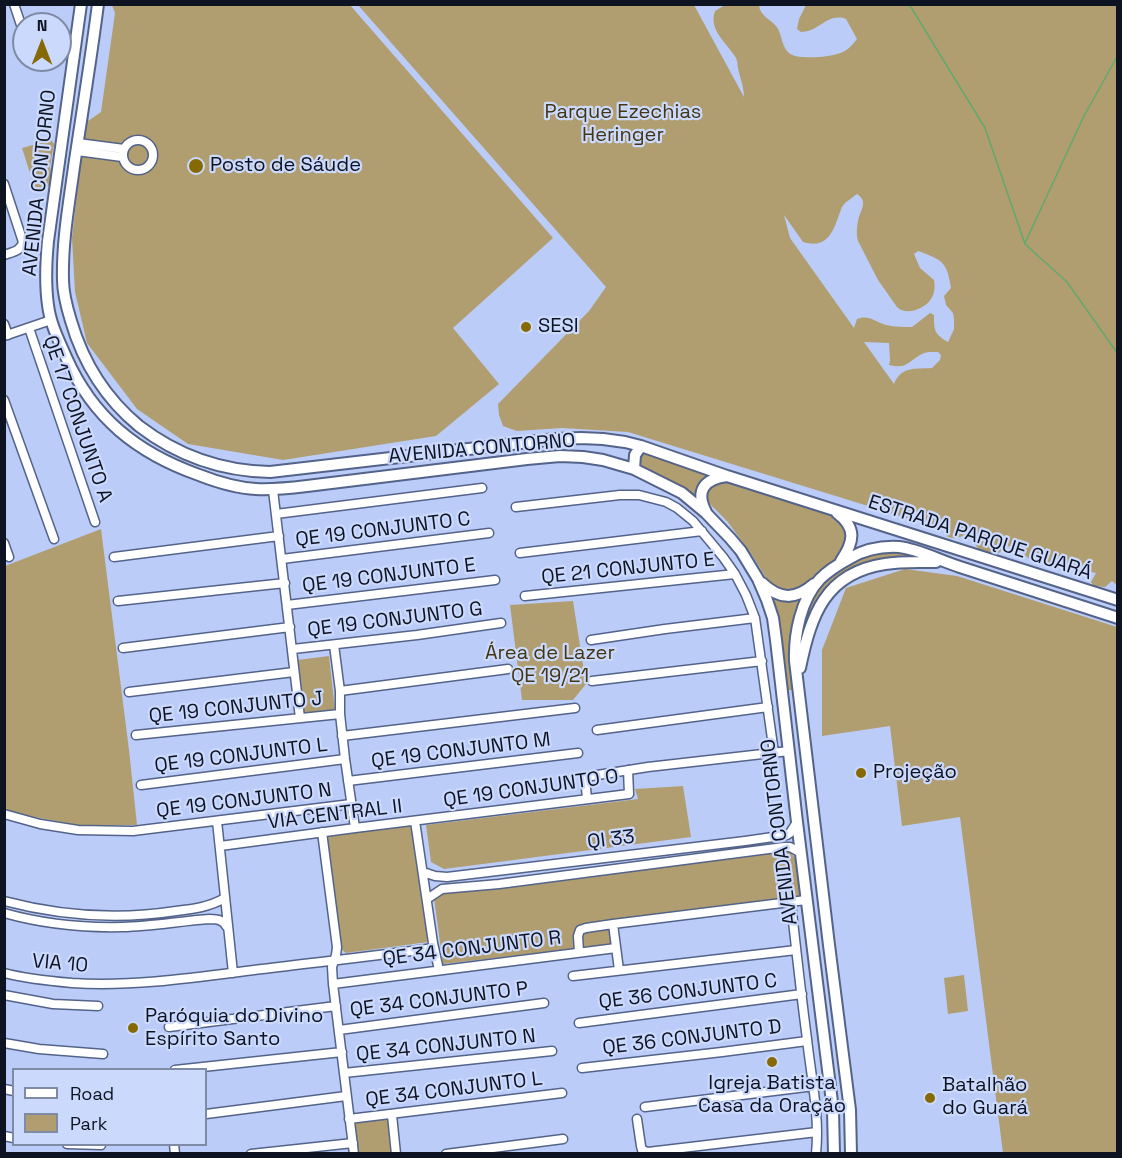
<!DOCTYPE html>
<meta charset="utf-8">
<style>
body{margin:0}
#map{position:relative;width:1122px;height:1158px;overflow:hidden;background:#bbccf8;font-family:"Space Grotesk",sans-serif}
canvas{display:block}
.frame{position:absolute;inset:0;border:6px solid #0e1322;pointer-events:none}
.legend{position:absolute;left:12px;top:1068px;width:195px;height:78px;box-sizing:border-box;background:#cbd9fd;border:2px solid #7f8aa5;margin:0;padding:8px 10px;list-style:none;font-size:18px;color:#0e1322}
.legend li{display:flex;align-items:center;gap:12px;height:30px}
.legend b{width:30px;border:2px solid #7f8aa5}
.north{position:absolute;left:12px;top:12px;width:60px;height:60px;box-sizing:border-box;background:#cbd9fd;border:2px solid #7f8aa5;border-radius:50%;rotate:0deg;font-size:16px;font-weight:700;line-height:24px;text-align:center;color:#0e1322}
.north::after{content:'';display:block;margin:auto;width:21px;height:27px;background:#876904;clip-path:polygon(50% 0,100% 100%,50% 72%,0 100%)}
</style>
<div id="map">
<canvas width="1122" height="1158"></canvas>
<div class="frame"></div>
<ul class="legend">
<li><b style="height:8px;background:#fff"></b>Road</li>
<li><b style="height:16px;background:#b19e70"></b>Park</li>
</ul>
<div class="north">N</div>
</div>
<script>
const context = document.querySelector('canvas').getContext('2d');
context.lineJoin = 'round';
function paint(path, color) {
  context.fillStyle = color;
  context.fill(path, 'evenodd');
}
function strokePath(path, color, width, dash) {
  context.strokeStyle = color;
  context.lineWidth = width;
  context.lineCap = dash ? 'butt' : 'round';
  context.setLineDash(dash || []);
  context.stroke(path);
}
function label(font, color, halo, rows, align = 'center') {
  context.font = font + ' "Space Grotesk",sans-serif';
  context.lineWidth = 4.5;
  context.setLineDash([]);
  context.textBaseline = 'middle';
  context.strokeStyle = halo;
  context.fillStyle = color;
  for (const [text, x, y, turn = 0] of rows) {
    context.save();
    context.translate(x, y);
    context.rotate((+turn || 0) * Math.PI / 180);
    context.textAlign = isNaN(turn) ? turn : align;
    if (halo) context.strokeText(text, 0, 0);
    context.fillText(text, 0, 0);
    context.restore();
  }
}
paint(new Path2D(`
 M112 5H350L553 238 453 328 499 384 436 436 283 460 188 444 137 409 87 343 75 292 72 238 85 123 101 112 115 13Z
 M358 5H694L744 97C744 87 740 78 738 68 737 63 738 63 736 58 727 43 708 30 715 11L725 5H759C760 16 769 18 776 26 782 33 781 45 788 52 795 61 833 57 843 52 849 49 853 44 857 39L846 19C828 12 819 32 801 32L797 29 799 19 806 5H1117V585L1112 581 1105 587 1094 586 1091 582 1096 573C1075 567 1050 569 1030 559 1022 554 1015 546 1005 546L999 553 994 554 980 551 971 538 966 534C959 538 954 540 947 536L946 530 628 432 562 428 517 431 503 426 499 415 498 404 589 311 606 287ZM857 194C869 202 860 210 858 221 857 227 856 234 858 241L878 280 897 307C906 316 925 309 931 299 935 293 935 286 934 280L920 268 914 254 918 251C942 260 947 261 951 288L944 296 946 305 953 313 954 319V329L948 342C934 334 934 330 934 315L930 313 912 327C904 327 895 327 886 325 876 322 868 314 857 319L854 328 790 238 784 215 803 242C831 250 834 227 842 207L845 203ZM864 342 889 343 890 361 889 365C906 369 907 363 920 355 926 351 932 352 938 352L941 355 940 360 932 368C916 369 901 366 894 384Z
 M51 140 54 144 50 167 52 177 50 185 36 192 22 148Z
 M642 453 649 454 713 474 698 498 654 472 638 465 637 457Z
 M725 481 835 515 848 530 844 551 806 585 798 590 791 591 778 589 766 578 752 555 727 521 708 502 705 497 708 486Z
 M101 529 129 750 137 825H78L12 813 5 809V566Z
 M886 551 918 557 884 559 855 568 831 585 801 656 799 645 804 617 817 589 828 576 858 556Z
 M905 569 957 576 1117 627V1153H1003L960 817 902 826 890 726 822 736V650L846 588Z
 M769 592 803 596C785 627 792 656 795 690H788L779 620Z
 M573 601 586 684 573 700H522L510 605Z
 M329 656 335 710 304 714 297 660Z
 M683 786 691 837 444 869 431 862 426 825 638 799 635 789Z
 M411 822 430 938 428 942 346 953 341 949 326 838 328 833Z
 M780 851 791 852 795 859 800 896 795 899 609 921 613 944 443 964 434 898 443 892Z
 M964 975 968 1011 948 1014 944 978Z
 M388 1118 392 1153H357L353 1122Z`), '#b19e70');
strokePath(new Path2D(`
 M909 4 985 128 1025 244 1067 282 1118 354
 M1025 243 1084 116 1118 55`), '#63a86f', 1.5);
const minor = new Path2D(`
 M14 4 24 34
 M123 155a15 15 0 1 1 30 0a15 15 0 1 1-30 0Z
 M78 143 124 149
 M77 151 122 157
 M4 184 23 242C21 251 13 252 4 255
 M4 324 8 335
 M29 328 95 522
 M4 336 51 320
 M4 400 54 539
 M273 490 300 718
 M516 507 620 495H639L666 502 677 508 693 521 723 557 735 574 746 595 755 618 774 753
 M276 514 482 488
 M4 543 9 557
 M520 553 702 531
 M114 557 279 536
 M282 559 489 533
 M525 596 735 574
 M118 601 285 583
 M287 605 495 580
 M591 640 665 629 755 618
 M334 645 340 691V714L345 759 355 828
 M123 648 290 627
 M293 649 417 635 501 623
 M592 681 762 661
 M340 691 508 669
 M129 692 294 672
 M597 730 768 707
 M136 735 340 714
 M342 736 575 708
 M348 781 578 753
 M141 785 345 759
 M587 799 585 777 648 767 789 751
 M4 814 40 824 78 830 133 831 351 804
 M217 821 233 973
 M415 821 433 943 439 970
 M322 832 337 947 336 955 332 967 333 984 354 1154
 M220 846 355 828 629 794 628 770
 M423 872 435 876 447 877 745 841 787 835 790 833 797 822
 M427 899 442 889 499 884 784 847H790L801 853
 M4 901C61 916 118 920 176 911 194 909 209 907 225 898
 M791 903C796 948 801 994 807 1039 811 1077 820 1115 816 1154
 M4 913C43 924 83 928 123 927 152 926 181 921 210 919 218 919 223 920 227 927
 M579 952 578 936 580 930 586 928 613 924
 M619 970 613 924 806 900
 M4 973C27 979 49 981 72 983 136 987 199 977 262 969 319 962 376 956 433 948
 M573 976 796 950
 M333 984 616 948
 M4 995 53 1004 98 1006
 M579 1023 802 994
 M169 1027 336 1006
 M339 1030 544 1003
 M4 1043 39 1049 103 1054
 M582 1068 722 1052 807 1041
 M175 1070 342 1052
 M344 1073 552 1051
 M4 1089 14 1091
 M645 1107 814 1086
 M206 1114 346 1096
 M392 1115 396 1154
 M349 1119 562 1093
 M637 1119 641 1146 642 1150 648 1152 817 1132
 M4 1136 14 1138
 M67 1144 101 1145
 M174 1144 175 1154
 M251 1154 353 1143
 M446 1154 563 1139`);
const major = new Path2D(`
 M81 4 48 241C46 262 45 284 48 305 50 323 59 341 66 357 93 418 137 453 199 475 217 482 237 488 256 489 273 490 290 488 307 486L527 459 560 456 583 457 603 460 634 469 682 493 706 513 730 538 741 551 758 579 767 600 773 618 776 640 797 822 833 1110 834 1154
 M98 4C91 59 82 113 74 167 69 204 62 242 63 280 63 294 67 308 71 321 83 362 105 398 139 426 178 456 220 471 270 472L555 439 581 438 603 439 625 442 641 446 727 476 1118 600
 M634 469 635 455 641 446
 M706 512C695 491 704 479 727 476
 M837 513C857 528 854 542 841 561
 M762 583C780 600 795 600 814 584
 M800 668C811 615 825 573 885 564 901 561 920 562 936 562
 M851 1154 850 1110 829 945 795 661C794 634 801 599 820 579 829 570 839 564 850 558 864 550 882 546 899 547 918 549 941 561 960 567 1012 584 1065 601 1118 618`);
strokePath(minor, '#546389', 11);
strokePath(major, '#546389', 14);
strokePath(minor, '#fff', 8);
strokePath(major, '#fff', 10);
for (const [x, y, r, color] of [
 [196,166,8,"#876904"],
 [526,327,6,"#876904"],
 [861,773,6,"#876904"],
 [133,1028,6,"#876904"],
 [772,1062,6,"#876904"],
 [930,1098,6,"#876904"]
]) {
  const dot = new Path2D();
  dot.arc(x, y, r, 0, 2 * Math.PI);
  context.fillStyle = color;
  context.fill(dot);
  strokePath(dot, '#cbd9fd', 2);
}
label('20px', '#433511', '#cbd9fd', [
 ["Parque Ezechias",623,113],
 ["Heringer",623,136],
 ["Área de Lazer",550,654],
 ["QE 19/21",550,677]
]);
label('20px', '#0e1322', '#cbd9fd', [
 ["Posto de Sáude",210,166],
 ["SESI",538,327],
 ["Projeção",873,773],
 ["Paróquia do Divino",145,1017],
 ["Espírito Santo",145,1040],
 ["Igreja Batista",772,1084,"center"],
 ["Casa da Oração",772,1107,"center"],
 ["Batalhão",942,1086],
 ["do Guará",942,1109]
], 'left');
label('20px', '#0e1322', '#cbd9fd', [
 ["AVENIDA CONTORNO",40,183,-84],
 ["QE 17 CONJUNTO A",77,419,71],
 ["AVENIDA CONTORNO",482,449,-5],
 ["QE 19 CONJUNTO C",383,530,-7],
 ["ESTRADA PARQUE GUARÁ",980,538,18],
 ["QE 21 CONJUNTO E",628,569,-6],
 ["QE 19 CONJUNTO E",389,576,-7],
 ["QE 19 CONJUNTO G",395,620,-7],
 ["QE 19 CONJUNTO J",236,708,-6],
 ["QE 19 CONJUNTO M",461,751,-7],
 ["QE 19 CONJUNTO L",241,756,-7],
 ["QE 19 CONJUNTO O",531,789,-8],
 ["QE 19 CONJUNTO N",244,801,-7],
 ["VIA CENTRAL II",335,815,-7],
 ["AVENIDA CONTORNO",780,832,-97],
 ["QI 33",611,840,-7],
 ["QE 34 CONJUNTO R",472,949,-7],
 ["VIA 10",60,964,5],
 ["QE 36 CONJUNTO C",688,992,-7],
 ["QE 34 CONJUNTO P",439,1000,-7],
 ["QE 36 CONJUNTO D",692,1038,-7],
 ["QE 34 CONJUNTO N",446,1046,-6],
 ["QE 34 CONJUNTO L",454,1090,-7]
]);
</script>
